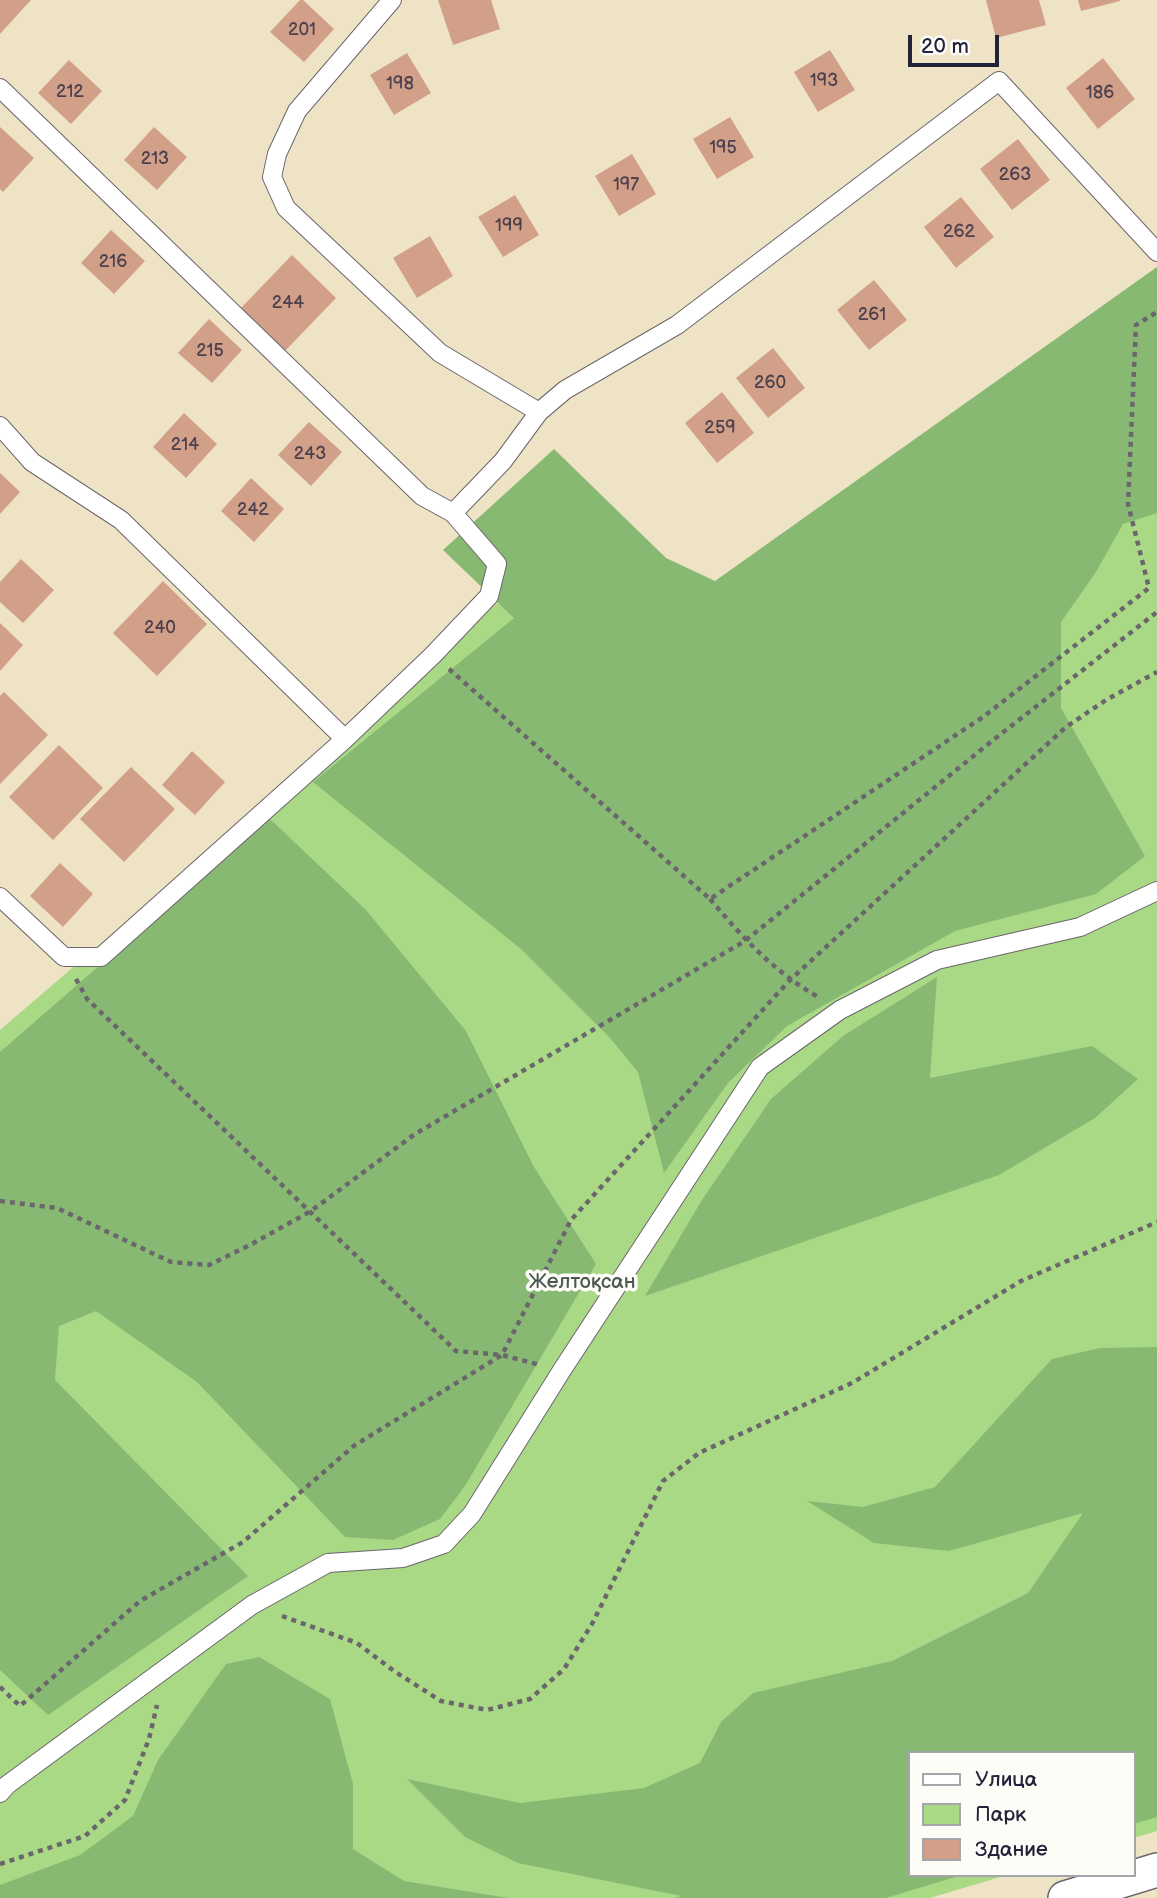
<!DOCTYPE html>
<meta charset="utf-8">
<style>
body{margin:0}
#map{position:relative;width:1157px;height:1898px;overflow:hidden;background:#efe3c6;font-family:"Balsamiq Sans",sans-serif}
canvas{display:block}
.legend{position:absolute;left:908px;top:1751px;width:228px;height:126px;box-sizing:border-box;background:#fdfcf7;border:2px solid #a5a5ac;margin:0;padding:9px 12px;list-style:none;font-size:21px;color:#22223b}
.legend li{display:flex;align-items:center;gap:14px;height:35px}
.legend b{width:35px;border:2px solid #a5a5ac}
.scale{position:absolute;left:908px;top:35px;width:91px;height:32px;box-sizing:border-box;border:4px solid #22223b;border-top:0;padding-left:9px;font-size:21px;line-height:24px;white-space:nowrap;color:#22223b;-webkit-text-stroke:5px #fdfcf7;paint-order:stroke}
</style>
<div id="map">
<canvas width="1157" height="1898"></canvas>
<ul class="legend">
<li><b style="height:9px;background:#fff"></b>Улица</li>
<li><b style="height:19px;background:#aad986"></b>Парк</li>
<li><b style="height:19px;background:#d29f89"></b>Здание</li>
</ul>
<div class="scale">20 m</div>
</div>
<script>
const context = document.querySelector('canvas').getContext('2d');
context.lineJoin = 'round';
function paint(path, color) {
  context.fillStyle = color;
  context.fill(path, 'evenodd');
}
function strokePath(path, color, width, dash) {
  context.strokeStyle = color;
  context.lineWidth = width;
  context.lineCap = dash ? 'butt' : 'round';
  context.setLineDash(dash || []);
  context.stroke(path);
}
function label(font, color, halo, rows, align = 'center') {
  context.font = font + ' "Balsamiq Sans",sans-serif';
  context.lineWidth = 7;
  context.setLineDash([]);
  context.textBaseline = 'middle';
  context.strokeStyle = halo;
  context.fillStyle = color;
  for (const [text, x, y, turn = 0] of rows) {
    context.save();
    context.translate(x, y);
    context.rotate((+turn || 0) * Math.PI / 180);
    context.textAlign = isNaN(turn) ? turn : align;
    if (halo) context.strokeText(text, 0, 0);
    context.fillText(text, 0, 0);
    context.restore();
  }
}
paint(new Path2D(`
 M1157 290V1831L1134 1838V1753H910V1875H1007L930 1898H0V1030L587 526 701 621Z`), '#aad986');
paint(new Path2D(`
 M1157 267V513L1123 524 1096 572 1061 622V708L1145 856 1096 894 955 931 787 1026 728 1083 664 1173 638 1072 610 1038 521 949 313 782 514 618 443 550 554 449 666 558 715 581Z
 M269 818 366 910 466 1031 534 1167 596 1264 465 1486 440 1519 393 1540 345 1537 197 1382 96 1311 59 1326 55 1380 248 1576 48 1715 0 1670V1052Z
 M937 977 930 1078 1092 1046 1138 1079 1095 1118 999 1175 645 1296 702 1200 771 1099 843 1036Z
 M1157 1347V1817L1134 1824V1753H910V1875H962L886 1898H675L681 1896 518 1863 465 1837 407 1779 520 1803 644 1788 700 1763 721 1722 753 1693 892 1661 1028 1593 1083 1513 949 1551 874 1543 807 1501 863 1507 935 1487 1052 1359 1100 1348Z
 M259 1657 330 1699 353 1784V1849L404 1881 508 1898H0V1885L80 1855 133 1816 158 1760 226 1664Z`), '#87b973');
paint(new Path2D(`
 M0 0H31L0 34Z
 M300 0H303L334 29 304 62 270 32Z
 M438 0H491L500 29 453 45Z
 M986 0H1039L1046 25 996 38Z
 M1078 0H1120V1L1081 11Z
 M830 50 855 90 818 112 794 72Z
 M407 53 431 93 394 115 370 75Z
 M1103 58 1135 99 1098 129 1066 88Z
 M69 60 102 91 71 124 38 93Z
 M730 117 754 157 717 179 693 139Z
 M0 127 34 158 3 192 0 189Z
 M154 127 187 157 157 190 124 160Z
 M1018 139 1050 180 1012 210 980 169Z
 M632 154 656 194 619 216 595 176Z
 M515 195 539 235 503 257 478 217Z
 M961 197 994 237 956 268 924 227Z
 M111 230 145 261 114 294 81 263Z
 M430 236 453 276 417 298 393 258Z
 M292 255 336 298 285 351 241 308Z
 M874 280 907 320 869 350 837 310Z
 M209 319 242 350 212 383 178 353Z
 M773 348 805 388 768 418 736 378Z
 M722 392 754 433 717 463 685 423Z
 M184 413 217 444 186 478 153 447Z
 M309 422 342 452 311 486 278 455Z
 M0 473 20 492 0 514Z
 M251 478 284 509 254 542 221 511Z
 M21 559 54 590 23 623 0 602V582Z
 M163 581 207 624 157 676 113 633Z
 M0 623 23 645 0 671Z
 M4 692 48 735 0 784V696Z
 M59 745 103 788 53 840 9 797Z
 M192 751 225 782 195 815 162 785Z
 M131 767 175 809 124 862 80 819Z
 M60 863 93 894 63 927 30 896Z`), '#d29f89');
const service = new Path2D(`
 M392 0 297 111 277 154 272 177 286 208 440 353 539 412
 M0 88 422 496 453 513 503 461 539 412 565 390 677 325 999 81 1157 252
 M0 426 32 462 121 520 345 739 101 957H64L0 897
 M345 739 433 655 489 596 497 564 453 513
 M0 1793 7 1785 252 1605 328 1563 403 1558 444 1544 472 1514 562 1370 760 1067 840 1010 937 960 1080 927 1157 891`);
const minor = new Path2D(`
 M1065 1898 1157 1870`);
strokePath(service, '#6a666c', 20);
strokePath(minor, '#6a666c', 36);
strokePath(new Path2D(`
 M449 669 710 899 983 717 1149 588 1128 504 1136 325 1157 312
 M710 899C744 939 772 970 818 997
 M76 979 87 999 456 1351 502 1355 540 1365
 M0 1201 57 1208 171 1262 209 1265 250 1245 311 1211 415 1134 745 941 992 741 1157 612
 M282 1616 357 1643 394 1671 441 1701 487 1710 530 1699 564 1669 592 1624 663 1481 699 1453 852 1383 1021 1281 1157 1222
 M0 1687 20 1706 140 1601 243 1542 355 1445 502 1355 571 1220 790 980 1066 727 1106 700 1157 672
 M0 1864 85 1836 125 1800 149 1739 157 1705`), '#6a666c', 4.5, [5, 5]);
strokePath(service, '#fff', 18);
strokePath(minor, '#fff', 33);
label('18px', '#4e414e', null, [
 ["201",302,30],
 ["193",824,81],
 ["198",400,84],
 ["212",70,92],
 ["186",1100,93],
 ["195",723,148],
 ["213",155,159],
 ["263",1015,175],
 ["197",626,185],
 ["199",509,226],
 ["262",959,232],
 ["216",113,262],
 ["244",288,303],
 ["261",872,315],
 ["215",210,351],
 ["260",770,383],
 ["259",720,428],
 ["214",185,445],
 ["243",310,454],
 ["242",253,510],
 ["240",160,628]
]);
label('21px', '#4b5952', '#fdfcf7', [
 ["Желтоқсан",582,1283]
]);
</script>
